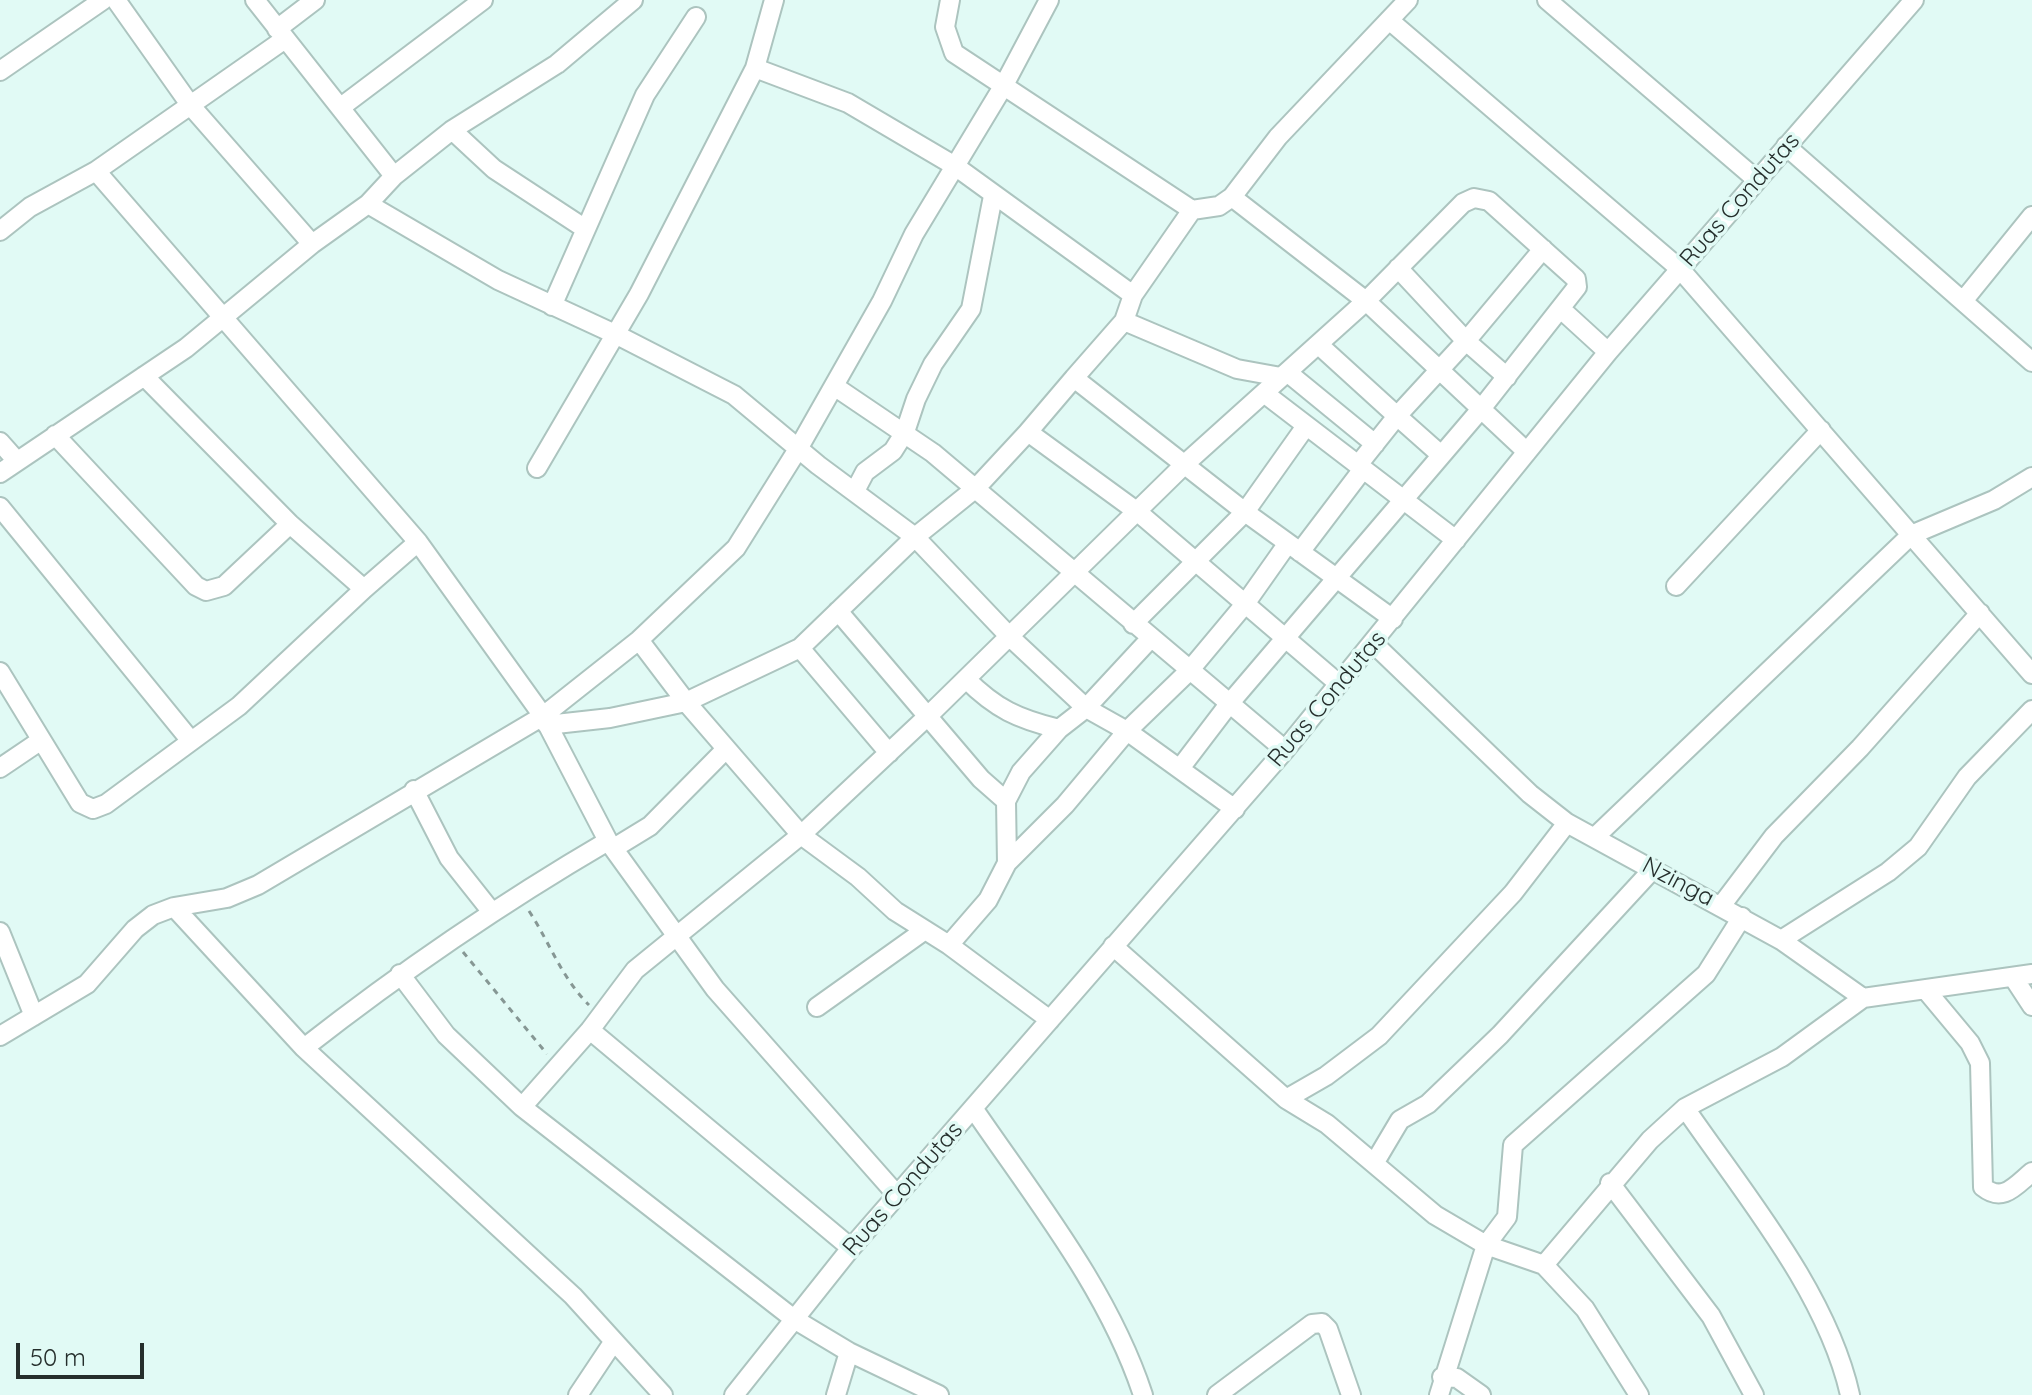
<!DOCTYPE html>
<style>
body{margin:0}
#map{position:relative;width:2032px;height:1395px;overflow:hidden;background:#e1faf5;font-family:Quicksand,sans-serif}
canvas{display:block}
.scale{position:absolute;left:16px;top:1343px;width:128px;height:36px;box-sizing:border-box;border:4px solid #252e2c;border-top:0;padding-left:10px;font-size:24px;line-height:28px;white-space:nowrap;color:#252e2c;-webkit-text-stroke:6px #e1faf5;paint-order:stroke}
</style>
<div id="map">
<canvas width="2032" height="1395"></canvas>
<div class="scale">50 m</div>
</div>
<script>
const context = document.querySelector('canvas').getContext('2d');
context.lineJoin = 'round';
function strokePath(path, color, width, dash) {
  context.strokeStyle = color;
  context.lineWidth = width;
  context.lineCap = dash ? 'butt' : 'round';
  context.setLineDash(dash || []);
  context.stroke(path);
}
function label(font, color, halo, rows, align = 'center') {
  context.font = font + ' Quicksand,sans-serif';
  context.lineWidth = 7;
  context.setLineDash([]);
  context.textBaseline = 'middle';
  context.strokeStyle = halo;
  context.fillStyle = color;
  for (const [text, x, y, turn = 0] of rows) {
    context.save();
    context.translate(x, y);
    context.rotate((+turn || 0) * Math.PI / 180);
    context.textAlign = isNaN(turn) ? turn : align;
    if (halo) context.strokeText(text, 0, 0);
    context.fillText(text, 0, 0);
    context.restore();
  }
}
const minor = new Path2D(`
 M116 0 191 106 312 244
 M255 0 394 176
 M950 0 945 27 954 53 1192 210
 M1547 0 1757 180
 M1389 20 1680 269 2032 674
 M277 29 315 0
 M755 68 848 103 955 166 1133 295 1192 210 1219 206 1232 197 1278 137 1408 0
 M0 71 103 0
 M341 107 483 0
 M452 130 494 169 584 228
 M1786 146 2032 362
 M96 171 285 39
 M1232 197 1366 301 1527 452
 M368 204 498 280 617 335 734 395 818 465 915 537 1010 637 1086 708 1150 639
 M0 231 30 207 96 171 418 542 543 716 608 841 715 989 897 1195
 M1398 268 1466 341 1507 377
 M1133 295 1124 321 1074 378 1245 512 1393 619
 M1963 301 2032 216
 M552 306 645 95 696 17
 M1562 310 1608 352
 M1124 321 1237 369 1281 377
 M1319 345 1397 416 1358 465
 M1287 372 1375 444
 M144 376 290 524 364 589 418 542
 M834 386 933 453 1285 750
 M1264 393 1456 540
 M1028 432 1074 378
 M55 435 196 586 206 591 224 586 290 524
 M0 442 16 460
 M1441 455 1397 416 1466 341 1543 249
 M537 468 639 294 755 68 774 0
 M0 473 186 348 312 244 368 204 394 176 452 130 557 64 633 0
 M855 491 865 472 893 451 905 432 916 399 933 364 971 309 993 196
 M0 507 191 741
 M1300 552 1363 469
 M1676 586 1821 430
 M838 611 981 779 1006 801
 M1133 624 1245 512 1306 426
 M639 640 686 702 800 648 915 537 976 488 1028 432 1139 513 1339 684
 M1373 643 1530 794 1567 823 1781 940 1863 998 2032 974
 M800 648 889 753
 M0 672 80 803 93 809 106 804 239 706 364 589
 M966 679C996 709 1018 719 1059 729L1086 708 1127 731 1189 671 1245 604 1288 543
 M547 725 610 718 686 702 801 835 858 877 895 911 949 945 1050 1020
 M0 768 40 741
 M414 790 449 858 491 911
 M1595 837 1911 535 1994 500 2032 477
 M614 848 650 826 726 749
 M1007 863 1006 801 1021 772 1059 729
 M1721 906 1774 836 1860 748 1980 613
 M174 907 304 1048 573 1296 663 1395
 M0 932 34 1016
 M1781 940 1888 872 1918 847 1967 777 2032 710
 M949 945 988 900 1007 863 1065 805 1127 731 1235 809
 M1113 946 1286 1099 1327 1124 1435 1215 1486 1245 1544 1265 1650 1140 1685 1108 1782 1057 1863 998
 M400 974 446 1035 522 1107
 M2013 977 2032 1006
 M1925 989 1970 1043 1980 1063 1983 1187C2003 1203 2015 1186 2032 1172
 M817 1007 925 930
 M590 1030 851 1248
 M0 1036 87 984 135 929 153 915 174 907 227 898 258 885 543 716 639 640 736 548 798 449 882 301 914 234 1004 85 1049 0
 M304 1048C401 972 502 903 608 841
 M1286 1099 1326 1076 1379 1036 1513 893 1567 823
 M973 1108C1035 1199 1108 1289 1143 1395
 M1685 1108C1744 1194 1827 1292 1850 1395
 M1375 1162 1400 1120 1428 1104 1500 1035 1653 869
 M1610 1183 1711 1316 1754 1395
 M1544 1265 1585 1309 1639 1395
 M1442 1377 1457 1378 1481 1395
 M578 1395 614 1341
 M734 1395 851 1248 1285 750 1608 352 1914 0
 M836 1395 849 1352
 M939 1395 849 1352 794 1319 522 1107 590 1030 635 970 801 835 929 715 1186 463 1366 301 1463 203 1474 198 1489 201 1576 279 1577 287 1481 409 1229 704 1181 767
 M1217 1395 1312 1324 1322 1323 1328 1329 1351 1395
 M1439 1395 1486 1245 1507 1217 1513 1145 1706 974 1742 917`);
strokePath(minor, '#acc4bf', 22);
strokePath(new Path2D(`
 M529 911C550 943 561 977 589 1005
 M463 952 547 1054`), '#869794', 3, [6, 6]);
strokePath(minor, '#fff', 18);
label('24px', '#252e2c', '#e1faf5', [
 ["Ruas Condutas",1740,200,-49],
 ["Ruas Condutas",1327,699,-50],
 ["Nzinga",1678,882,28],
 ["Ruas Condutas",903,1189,-49]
]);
</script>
